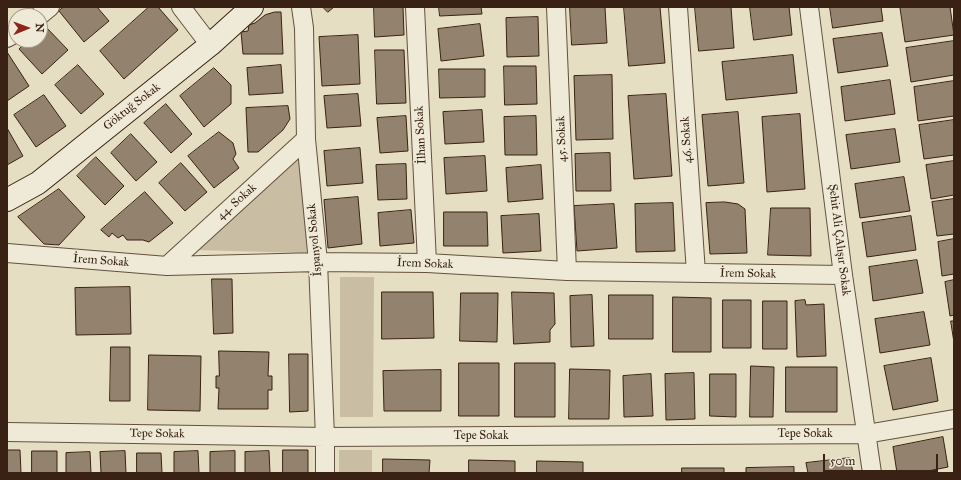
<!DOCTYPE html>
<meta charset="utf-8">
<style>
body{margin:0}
#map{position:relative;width:961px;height:480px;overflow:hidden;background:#e6dec2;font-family:"IM FELL Great Primer",serif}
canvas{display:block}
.frame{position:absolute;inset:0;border:8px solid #392113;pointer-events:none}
.north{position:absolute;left:8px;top:8px;width:40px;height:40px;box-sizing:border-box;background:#efead7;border:1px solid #a69a89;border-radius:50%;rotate:89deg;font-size:11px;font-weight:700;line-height:16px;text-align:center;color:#392113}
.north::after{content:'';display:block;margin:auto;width:14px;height:18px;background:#8f2418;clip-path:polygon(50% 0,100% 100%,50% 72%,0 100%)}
.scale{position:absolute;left:823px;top:454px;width:115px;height:18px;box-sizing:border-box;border:2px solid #392113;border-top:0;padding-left:5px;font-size:12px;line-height:14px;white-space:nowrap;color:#392113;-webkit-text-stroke:3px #efead7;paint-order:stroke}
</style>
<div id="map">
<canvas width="961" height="480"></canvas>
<div class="frame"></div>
<div class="north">N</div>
<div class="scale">50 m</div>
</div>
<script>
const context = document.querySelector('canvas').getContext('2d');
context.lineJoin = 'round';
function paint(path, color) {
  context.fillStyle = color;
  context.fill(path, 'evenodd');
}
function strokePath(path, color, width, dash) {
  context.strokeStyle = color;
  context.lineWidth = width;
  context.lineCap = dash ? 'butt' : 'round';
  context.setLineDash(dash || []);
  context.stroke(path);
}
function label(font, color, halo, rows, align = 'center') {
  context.font = font + ' "IM FELL Great Primer",serif';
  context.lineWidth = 3;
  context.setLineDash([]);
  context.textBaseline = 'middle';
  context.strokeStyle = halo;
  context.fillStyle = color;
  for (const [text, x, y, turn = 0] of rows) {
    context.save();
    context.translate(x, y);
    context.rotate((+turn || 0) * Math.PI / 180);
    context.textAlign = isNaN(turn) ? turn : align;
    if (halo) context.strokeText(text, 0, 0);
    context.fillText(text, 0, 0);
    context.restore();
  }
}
paint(new Path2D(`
 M302 156 307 253 195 250Z
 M340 277H374L373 417H340Z
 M339 450H372V473H339Z`), '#c9bea4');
const building = new Path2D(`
 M64 7H97L109 21 84 42 59 11Z
 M149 7H158L178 30 124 79 100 51Z
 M323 7H334L328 12Z
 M374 7H403L404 35 375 37Z
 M439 7H481L482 14 440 16Z
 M570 7H605L607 43 572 45Z
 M624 7H660L665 63 629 66Z
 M695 7H731L734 48 699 51Z
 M750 7H789L792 35 754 40Z
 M830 7H881L883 21 833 28Z
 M906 7H950L954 35 905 42 900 8Z
 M275 12H281L283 54H243L241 32 248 31 249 25 255 23 265 15Z
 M538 17 539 56 507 57 506 18Z
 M480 24 484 56 441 61 438 29Z
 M44 25 68 50 42 74 19 49 28 40H40V29Z
 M882 33 888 66 838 73 833 39Z
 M358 35 360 84 322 86 319 37Z
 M954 41V75L911 82 906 48Z
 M375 50H404L406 103 377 104Z
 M7 52 29 86 7 101Z
 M793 55 797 93 726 100 722 62Z
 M78 65 104 94 81 114 55 85Z
 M281 65 283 93 249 95 247 68Z
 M504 66H536L537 104 505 105Z
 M214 68 231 85V104L204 127 180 96Z
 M439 69H485V97L440 98Z
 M612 75 613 139 576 140 574 76Z
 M890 80 895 114 845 121 841 87Z
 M954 81V116L918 121 914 87Z
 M358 94 361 126 327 128 324 96Z
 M666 94 672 176 634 179 628 96Z
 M44 95 66 126 36 147 14 115Z
 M166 104 192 134 171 153 144 123Z
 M288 106 290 119 283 130 258 152H248L246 108Z
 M482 110 484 142 445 144 443 112Z
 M738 112 744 183 708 186 702 115Z
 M800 114 805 189 767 192 762 117Z
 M406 116 408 151 380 153 377 118Z
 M536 116 537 155H505L504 117Z
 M954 120V155L924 159 919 125Z
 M7 128 23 156 7 165Z
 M895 129 900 162 851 169 846 135Z
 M219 132 233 143 236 154 233 159 239 168 214 188 188 156Z
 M131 134 157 162 136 181 111 153Z
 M360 148 363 183 327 186 324 151Z
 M610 153 611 191H576L575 154Z
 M485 156 487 191 446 194 444 158Z
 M96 157 124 186 105 205 77 176Z
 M954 161V195L931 199 926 165Z
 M181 163 207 192 185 211 159 183Z
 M406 164 407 199 378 200 376 165Z
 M541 165 543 199 508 202 506 168Z
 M904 177 910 211 860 218 855 184Z
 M59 189 85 217 59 245 44 244 18 217Z
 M145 192 173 223 149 242 143 240H127L123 235 118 238 112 233 109 237 101 230Z
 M358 197 362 244 328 248 324 200Z
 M954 199V234L937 236 932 202Z
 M725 202 738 204 745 209 747 253 710 254 706 203Z
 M673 203 675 251 636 252 635 204Z
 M614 204 617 248 577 251 574 206Z
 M771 208H810L811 256 768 255Z
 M411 210 414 243 380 246 378 213Z
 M444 212H487L488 246H444Z
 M539 214 541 251 503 253 501 216Z
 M911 216 916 250 867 257 862 223Z
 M954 239V274L942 276 938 242Z
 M917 260 923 293 873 301 869 267Z
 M212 279H232L233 333 214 334Z
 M954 280V315L950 316 945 282Z
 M130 287 131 334 76 335 75 288Z
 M382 292H433L434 338 382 339Z
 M512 292 554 293 555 324 550 330V342L514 344Z
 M461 293H498L497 342 460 341Z
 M592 295 594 346 571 347 570 296Z
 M609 295H653V339H609Z
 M673 297 711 298V352H673Z
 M723 300H751V348H723Z
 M805 300 806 305 824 304 826 356 797 357 795 301Z
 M763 301H787V349H763Z
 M924 312 930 345 880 353 875 319Z
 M951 321H954V342Z
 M111 347H130V401H110Z
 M219 351 269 352 268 376H272V390H268V409H218L219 388H216V376H219Z
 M289 354H308V411L290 412Z
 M149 355 201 356 200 411 148 410Z
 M931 358 938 401 893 410 884 366Z
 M459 363H499V416H459Z
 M515 363H555V417H515Z
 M751 366 774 367 773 417H750Z
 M786 367H837V412H786Z
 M570 369 610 370 609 419H569Z
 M441 370V411H384L383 371Z
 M694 373 695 419 666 420 665 374Z
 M651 374 653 416 624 417 623 376Z
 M710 374H736V417L710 416Z
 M943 437 948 467 918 473H897L893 447Z
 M7 450H20L21 473H7Z
 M283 450H308V473H283Z
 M32 451H57V473H32Z
 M125 451 126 473H101L100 452Z
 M198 451 199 473H174V452Z
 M235 451V473H210V452Z
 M269 451 270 473H245V452Z
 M90 452 91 473H66V453Z
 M137 453H161L162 473H137Z
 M850 458 853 473H808L806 463Z
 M383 459 430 460 429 473H383Z
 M469 460 515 461V473H469Z
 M537 461 583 462V473H537Z
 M794 467V473H746V468Z
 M682 468H724V473H682Z`);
paint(building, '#93836e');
strokePath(building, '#392113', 1);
const street = new Path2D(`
 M181 7 210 45
 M301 7 304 28 306 139 318 262 325 437V473
 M415 7 427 263
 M556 7 567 271
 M678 7 696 273
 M809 7 843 275 872 473
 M39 16 50 7
 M7 38 16 33
 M7 253 167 266 318 262 427 263 567 271 843 275
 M167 266 306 139
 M7 432 325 437 866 434 954 419`);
const secondary = new Path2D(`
 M7 200 38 183 210 45 252 7`);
strokePath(street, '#64503f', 20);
strokePath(secondary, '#392113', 24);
strokePath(street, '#efead7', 18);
strokePath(secondary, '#efead7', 22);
label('12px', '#392113', '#efead7', [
 ["Göktuğ Sokak",132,107,-38],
 ["İlhan Sokak",421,135,-93],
 ["45. Sokak",562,139,-92],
 ["46. Sokak",687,140,-94],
 ["44. Sokak",237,202,-42],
 ["İspanyol Sokak",315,240,-95],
 ["Şehit Ali ÇAlışır Sokak",839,240,83],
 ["İrem Sokak",101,261,4],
 ["İrem Sokak",425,264,2],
 ["İrem Sokak",748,274,1],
 ["Tepe Sokak",157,434,1],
 ["Tepe Sokak",805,434],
 ["Tepe Sokak",481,436]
]);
</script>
